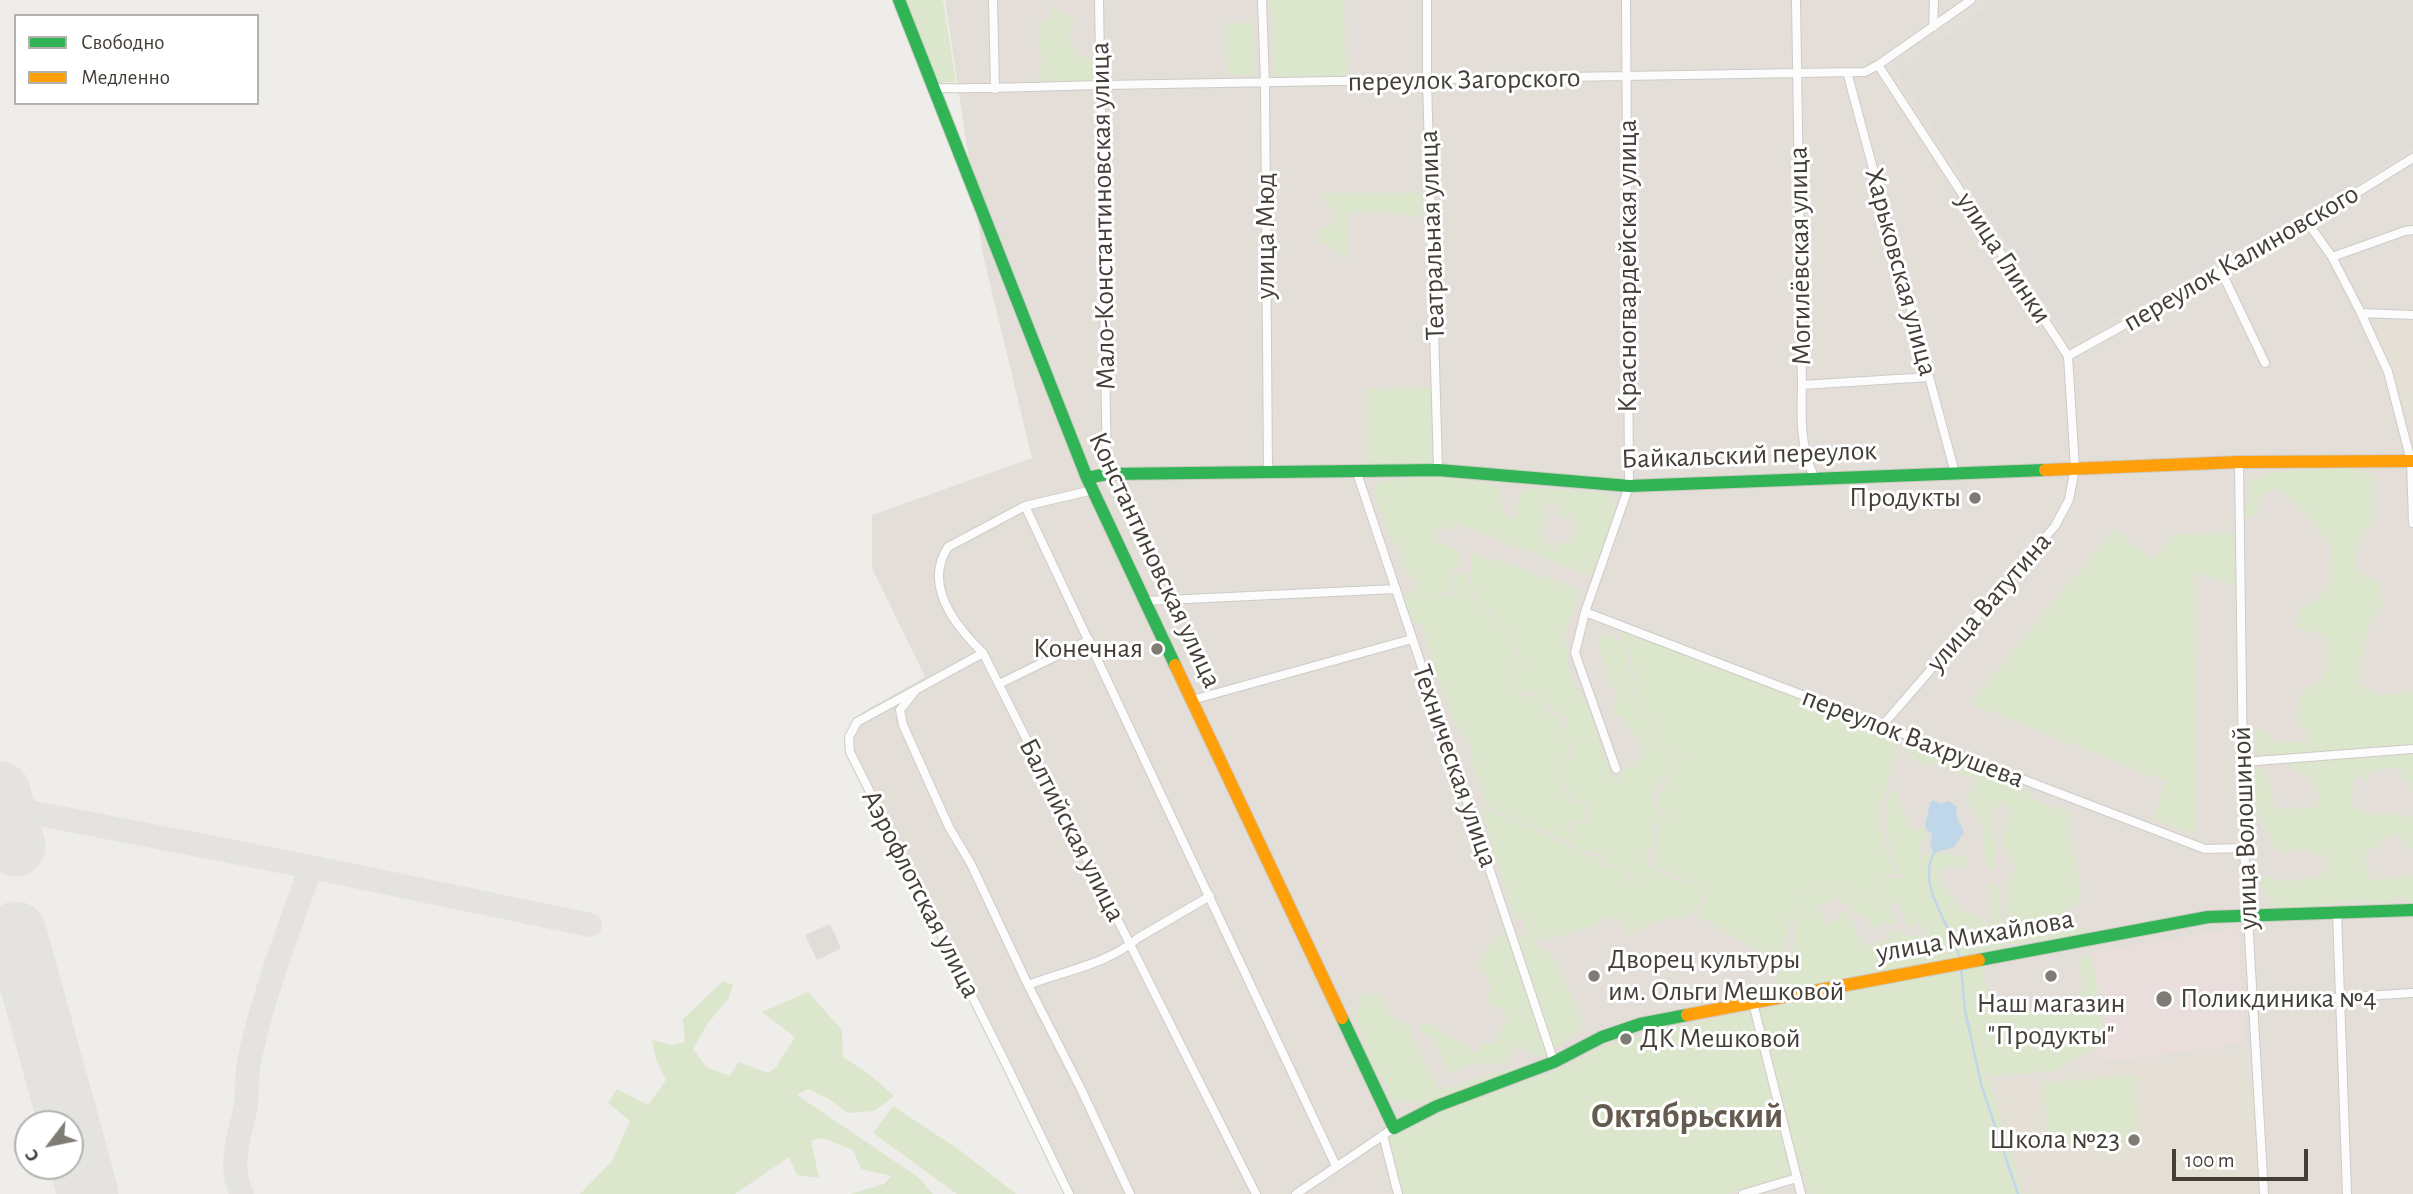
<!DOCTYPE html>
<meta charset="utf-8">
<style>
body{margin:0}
#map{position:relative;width:2413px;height:1194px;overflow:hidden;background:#efede9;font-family:"Alegreya Sans",sans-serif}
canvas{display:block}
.legend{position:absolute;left:14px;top:14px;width:245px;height:91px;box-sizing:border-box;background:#fff;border:2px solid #b4b2af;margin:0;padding:9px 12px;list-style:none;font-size:21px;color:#433e37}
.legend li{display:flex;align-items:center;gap:14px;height:35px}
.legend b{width:35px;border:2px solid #b4b2af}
.north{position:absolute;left:14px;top:1110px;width:70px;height:70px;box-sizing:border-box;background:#fff;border:2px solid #b4b2af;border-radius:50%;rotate:238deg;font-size:19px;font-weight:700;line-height:28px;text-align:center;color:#433e37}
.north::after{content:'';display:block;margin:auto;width:24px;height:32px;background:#7f7b75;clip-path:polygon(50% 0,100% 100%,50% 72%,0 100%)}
.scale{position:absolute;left:2172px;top:1149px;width:136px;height:32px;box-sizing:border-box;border:4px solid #433e37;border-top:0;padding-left:9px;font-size:21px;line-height:24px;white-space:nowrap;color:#433e37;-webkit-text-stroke:5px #fff;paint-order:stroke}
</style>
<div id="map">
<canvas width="2413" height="1194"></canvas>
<ul class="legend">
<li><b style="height:9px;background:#30b455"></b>Свободно</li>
<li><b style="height:9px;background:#ff9f0a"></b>Медленно</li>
</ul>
<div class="north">С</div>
<div class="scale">100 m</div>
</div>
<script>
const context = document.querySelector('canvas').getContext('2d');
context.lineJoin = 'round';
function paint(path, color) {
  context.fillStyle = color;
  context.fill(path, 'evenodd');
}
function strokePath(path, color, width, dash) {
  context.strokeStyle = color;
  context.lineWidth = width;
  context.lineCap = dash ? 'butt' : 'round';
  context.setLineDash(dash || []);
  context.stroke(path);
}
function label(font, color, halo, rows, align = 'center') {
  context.font = font + ' "Alegreya Sans",sans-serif';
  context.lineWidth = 6;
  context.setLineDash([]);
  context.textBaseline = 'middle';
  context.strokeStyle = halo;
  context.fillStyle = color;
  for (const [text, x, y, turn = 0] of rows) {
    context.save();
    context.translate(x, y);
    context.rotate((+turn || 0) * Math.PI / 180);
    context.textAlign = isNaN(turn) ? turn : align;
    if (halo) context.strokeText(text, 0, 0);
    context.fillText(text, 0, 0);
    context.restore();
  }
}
paint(new Path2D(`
 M945 0H2413V1194H1066L853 766 845 739 854 721 863 712 925 677 872 568V515L1032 458 983 255Z`), '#e3dfd8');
paint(new Path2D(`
 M1996 0H2413V148L2314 209 2073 341 2058 325 1898 72Z
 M830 924 841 948 817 960 805 935Z`), '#e0ddd9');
paint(new Path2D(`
 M2374 323 2413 324V433Z
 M2252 1050 2260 1194H2026L1996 1085Z`), '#e5e0d5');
paint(new Path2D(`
 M2238 928 2245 1043 2098 1063 2079 955Z`), '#e9dedb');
paint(new Path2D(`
 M905 0H943L956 82 936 83Z
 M1270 0H1344L1347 78 1274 81Z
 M1051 2 1060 13 1072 18 1076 23 1070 26C1067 41 1072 49 1084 59L1094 58 1095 70 1091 83H1033L1039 77 1042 68 1039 65 1043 60 1037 41 1043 32 1035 24 1051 18Z
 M1225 23H1253L1256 75 1227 74Z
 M1321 193H1422V217L1375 211 1347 213 1348 262 1330 245 1318 241 1317 231 1333 225 1334 212Z
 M1433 388 1434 458 1426 466 1368 469 1366 389Z
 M2329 468 2357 469 2374 478V521C2358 537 2354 550 2357 572L2378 582 2383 607 2369 623 2358 682 2376 695 2413 692V790L2409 781H2401L2402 769 2392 768 2370 771 2366 781 2360 775 2354 780 2352 806 2369 815C2389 809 2394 816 2413 817V850L2403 844 2400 834C2388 834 2380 840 2375 850L2371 848 2364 855 2371 880 2413 875V902L2398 897 2382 903 2357 901 2279 911 2261 887 2266 874 2281 882 2319 877 2327 868 2325 857 2302 849 2284 853 2275 848 2257 813 2254 769H2264L2271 787 2274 809 2317 807 2319 792C2305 770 2283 761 2259 752L2251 734 2262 728 2269 740 2285 743 2307 741 2309 731 2298 724C2299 696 2297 693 2323 679L2328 661 2325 636 2297 627 2299 610 2325 593 2333 578 2332 545 2302 509 2277 488 2262 495 2255 516 2245 518 2249 483 2272 472Z
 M1429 475 1497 484 1506 518 1516 516 1519 496 1529 488 1603 492 1612 499 1616 513 1591 576 1456 523 1451 528 1435 532V540L1459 551 1462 565 1452 570 1451 577 1455 590 1438 594 1439 599 1440 597 1457 592 1453 575 1468 573C1467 599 1479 602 1494 618 1503 627 1509 640 1516 650L1514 654 1520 664 1511 672 1517 694 1539 698 1546 712 1562 720C1561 733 1571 743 1568 756L1560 760 1553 768C1555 783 1564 785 1568 800L1585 804V820L1570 823 1566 831 1569 835 1572 824 1589 822 1588 802 1570 799 1567 787 1557 778 1555 768 1561 761 1570 758 1572 749 1564 730 1568 722C1557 710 1549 713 1540 695L1518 691 1514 672 1521 664 1517 654 1519 650 1498 618 1478 600 1471 584 1472 553 1524 569 1580 591 1563 640 1568 648V664L1572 682 1586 701 1610 772 1618 781 1622 776 1619 770 1629 769 1642 756 1641 743 1629 731 1623 718 1612 714 1618 689 1610 686 1600 649 1596 645 1604 635C1633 636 1627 668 1632 687 1636 704 1645 717 1654 731 1656 736 1658 742 1661 746 1665 751 1675 753 1681 756 1676 766 1669 777 1659 782L1652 800 1663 819 1661 822 1666 818 1656 800 1683 755 1663 745 1644 712 1632 683 1634 677 1631 656 1617 628 1900 737 1878 819 1889 856 1898 874 1882 877 1880 898 1876 905C1845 881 1841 874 1804 897L1836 884 1847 885 1877 907 1882 898 1884 879 1903 876C1885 844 1885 826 1889 791L1897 792 1907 823 1913 832 1923 826 1929 837 1921 840 1920 859 1929 852C1944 856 1955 850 1968 860L1965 868 1949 866 1941 871 1940 882 1962 911 1978 915 1993 927 1990 883H1995L1999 892 2005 951 1774 994 1768 991 1770 986C1783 966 1806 942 1792 918L1802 902 1791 917 1782 964 1697 915 1707 899 1701 886 1656 867V828L1659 825H1650L1653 840 1651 850 1644 853 1655 870 1699 888 1704 897C1690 923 1682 915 1658 921 1647 923 1637 931 1626 934L1625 925 1617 914 1621 921 1611 916 1588 928 1539 941 1533 918H1531L1536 936 1535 947 1547 950 1558 964 1584 1026 1545 1056H1536L1518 1045C1500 1077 1489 1058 1465 1066 1459 1068 1455 1072 1449 1073L1435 1040 1419 1030 1422 1024H1431L1478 1054 1483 1043H1494C1500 1035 1501 1026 1508 1018L1499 1006 1492 1007 1487 999 1493 989 1487 974 1477 966 1494 940 1505 930 1525 938 1527 937 1524 918 1514 919 1481 808 1488 809 1591 856 1598 857 1604 867 1624 868 1631 881 1633 880 1626 866 1605 864 1601 855 1578 848 1577 846 1488 806 1473 766 1470 745 1455 725 1440 685 1422 625 1412 620 1404 598 1414 590 1418 580 1410 577 1402 566 1401 553 1388 534 1374 490 1379 482ZM1552 500 1558 504 1555 516 1565 517 1572 513 1577 531 1571 537 1569 544 1561 541 1554 549C1542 541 1536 531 1547 518L1544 504ZM1837 896 1842 904H1849L1854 913 1863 915 1874 930 1879 924H1894L1897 922 1890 909 1891 896 1905 914V923L1911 927 1918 922 1924 927 1926 935 1909 936 1901 931 1889 929 1891 940 1878 941 1873 947 1862 943 1848 912 1840 913 1836 919 1826 926 1823 916 1817 912 1818 907Z
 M2114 529 2154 560 2174 534 2234 533 2236 585 2194 573 2196 836 2153 819 2166 782 1970 703Z
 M1903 743 1919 746 2009 784 2022 786C2032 802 2054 807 2071 812L2068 824 2082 897 2073 906 2060 914 2066 926 2087 930 2085 936 2040 944 2037 939 2008 945 2005 882 2016 871C2002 844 1998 840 2011 812L2002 801 1991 811 1996 847 1993 871 1985 865 1982 820 1964 797 1973 789 1976 780 1949 768 1936 765 1927 766 1911 759Z
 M2091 955 2108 1044 2076 1057 2057 1071 1995 1076 1986 1073 1992 1086 2023 1194H1810L1802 1170 1728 1194H1402L1388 1138 1435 1114 1560 1069 1604 1046 1657 1031 1982 962 1990 1011 2030 1012 2052 998 2063 1007 2075 1003 2083 987 2078 958Z
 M723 981 733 985 729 998 708 1023 693 1049 706 1067 730 1076 738 1062 768 1073 776 1067 795 1037 762 1012 808 992 842 1030 843 1057 869 1074 894 1096 874 1111 848 1113 827 1098 808 1089 797 1095 918 1177 933 1194H850L884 1184 892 1176 861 1169 853 1150 823 1138 811 1140 819 1178 797 1175 789 1157 735 1194H580L612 1161 630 1121 608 1103 617 1089 648 1105 666 1080 656 1059 652 1040 672 1045 685 1042 683 1019Z
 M1367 993 1380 997 1393 1018 1413 1028 1411 1037 1429 1068 1438 1090 1515 1067 1517 1070 1433 1103 1422 1100 1417 1103 1408 1104 1403 1101H1393L1388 1097 1387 1086 1373 1066 1355 1015 1361 1005 1356 998Z
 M2135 1076 2139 1137 2048 1144 2043 1083Z
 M893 1106 961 1151 1016 1194H957L873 1133Z`), '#dce6cc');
paint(new Path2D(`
 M1934 800 1940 804 1949 801 1957 807 1956 815 1964 832 1954 847 1934 853 1930 844 1932 834 1925 827 1930 803Z`), '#bfd7e8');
strokePath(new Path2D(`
 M1934 853C1915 887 1954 927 1960 961
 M1961 967 1965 1010 1981 1084 2018 1194`), '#bfd7e8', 2.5);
strokePath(new Path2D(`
 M4 807 311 867 590 925
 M242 1194C228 1169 239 1136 245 1110 248 1094 246 1078 249 1062 262 997 289 929 311 867`), '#e4e3e0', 24);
strokePath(new Path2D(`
 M0 792 15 846
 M16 932 69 1124
 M70 1127 88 1194`), '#e4e3e0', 61);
const street = new Path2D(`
 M993 0 995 89
 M1099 0 1107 474
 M1262 0 1265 84 1268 472
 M1427 0V81L1438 470
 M1796 0 1802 385C1801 415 1800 451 1815 478
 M1933 27 1934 0
 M1878 65 2068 356 2075 468 2069 500 2055 526 1882 726
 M1847 72 1955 473
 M934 88C991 89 1047 86 1104 85 1357 82 1611 76 1865 72L1878 65 1971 0
 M2308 223 2332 257 2361 313 2388 372 2411 461 2413 523
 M2332 257 2405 231 2413 230
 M2221 271 2265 363
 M2361 313 2413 315
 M2068 356 2308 223 2413 158
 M1802 385 1929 377
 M2239 462 2244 848 2264 1194
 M1356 470 1554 1062
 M1093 490 1025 506 948 547C923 585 955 626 983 653L1256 1194
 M1025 506 1336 1166
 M1145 601 1396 589
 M1585 612 2205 849 2244 848
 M983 653 857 722 849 737 850 752 1007 1066 1069 1194
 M999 684 1089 640
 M915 691 900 710 903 725 949 827 971 864 1028 985 1081 1089 1130 1194
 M1192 700 1412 639
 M2243 762 2413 749
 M1616 769 1575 653 1585 612 1629 486 1626 0
 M2337 912 2347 1194
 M1028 985C1064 971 1108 964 1138 938L1210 896
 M1753 1003 1801 1194
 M2252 1003 2413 993
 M1383 1135 1398 1194
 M1296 1194 1394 1128
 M1743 1194 1797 1178`);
const fast = new Path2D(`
 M899 0 1087 478 1175 665
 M1087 478 1107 474 1438 470 1629 486 2045 470
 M1979 960 2208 917 2413 910
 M1342 1018 1394 1128 1437 1106 1554 1062 1602 1037 1640 1024 1687 1015`);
const slow = new Path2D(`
 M2045 470 2239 462 2413 461
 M1175 665 1342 1018
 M1687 1015 1979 960`);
strokePath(street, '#cdcbc7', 10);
strokePath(fast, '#cdcac1', 14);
strokePath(slow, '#cdcac1', 14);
strokePath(street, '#fdfcfc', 8);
strokePath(fast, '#30b455', 12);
strokePath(slow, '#ff9f0a', 12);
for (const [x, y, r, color] of [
 [1975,498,7,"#7f7b75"],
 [1157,649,7,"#7f7b75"],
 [1594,976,7,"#7f7b75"],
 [2051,976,7,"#7f7b75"],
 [2164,999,9,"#7f7b75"],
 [1626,1039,7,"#7f7b75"],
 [2134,1140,7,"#7f7b75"]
]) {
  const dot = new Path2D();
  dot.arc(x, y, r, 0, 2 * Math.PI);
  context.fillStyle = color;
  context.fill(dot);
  strokePath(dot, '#fff', 2.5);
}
label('28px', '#433e37', '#fff', [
 ["переулок Загорского",1464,80,-1],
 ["Мало-Константиновская улица",1103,216,-91],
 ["Театральная улица",1432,235,-92],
 ["улица Мюд",1266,236,-90],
 ["Могилёвская улица",1800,256,-91],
 ["улица Глинки",2004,258,57],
 ["переулок Калиновского",2241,258,-30],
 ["Красногвардейская улица",1628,266,-90],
 ["Харьковская улица",1901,272,75],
 ["Байкальский переулок",1749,455,-2],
 ["Константиновская улица",1155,560,65],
 ["улица Ватутина",1989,602,-49],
 ["переулок Вахрушева",1913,738,21],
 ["Техническая улица",1455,766,71],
 ["улица Волошиной",2245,828,-92],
 ["Балтийская улица",1072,830,63],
 ["Аэрофлотская улица",921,894,63],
 ["улица Михайлова",1975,936,-10]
]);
label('28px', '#433e37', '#fff', [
 ["Продукты",1961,498],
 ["Конечная",1143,649],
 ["Дворец культуры",1608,960,"left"],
 ["им. Ольги Мешковой",1608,992,"left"],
 ["Поликдиника №4",2180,999,"left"],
 ["Наш магазин",2051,1004,"center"],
 ["\"Продукты\"",2051,1036,"center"],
 ["ДК Мешковой",1640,1039,"left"],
 ["Школа №23",2120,1140]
], 'right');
label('bold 35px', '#655c4f', '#fff', [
 ["Октябрьский",1687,1116]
]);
</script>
